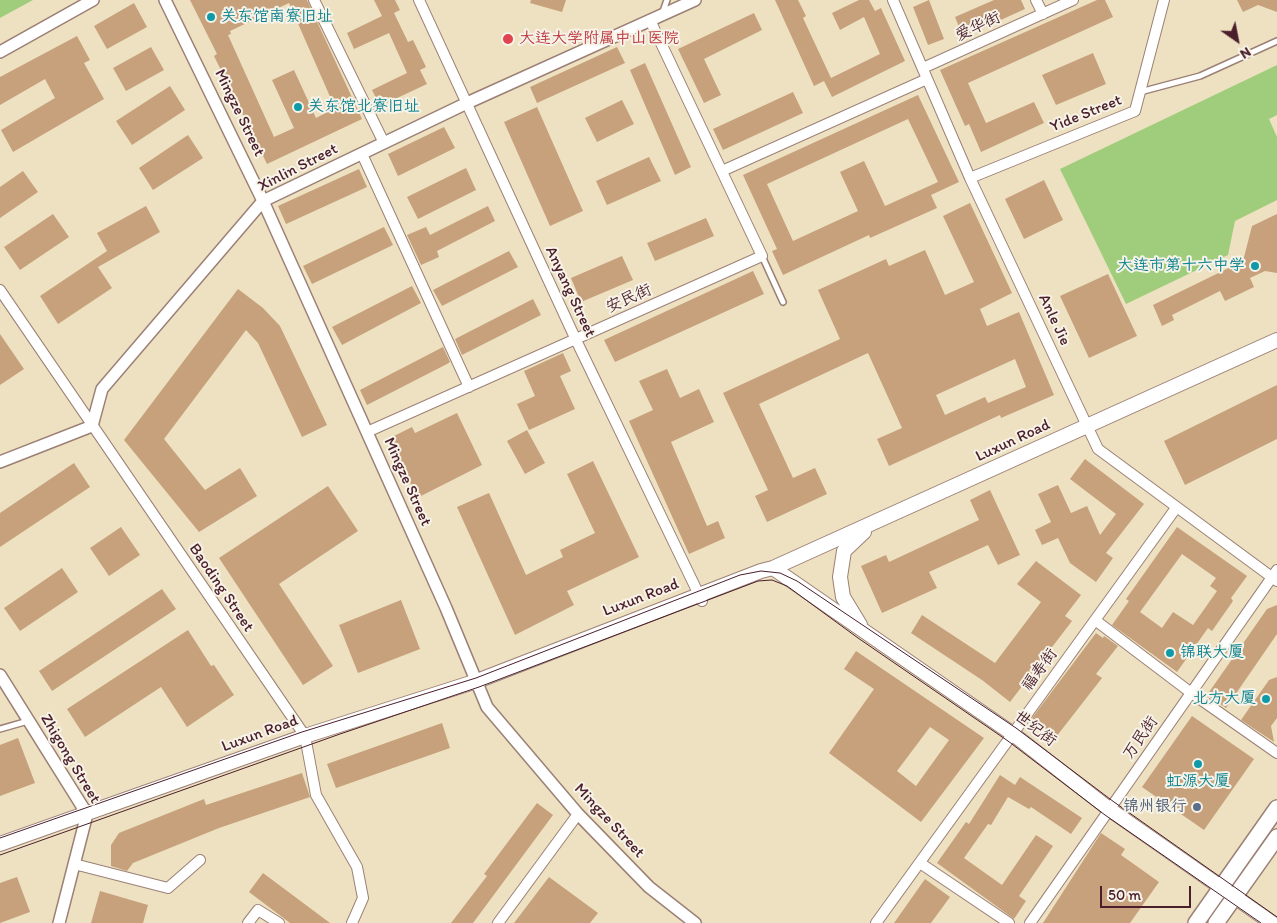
<!DOCTYPE html>
<meta charset="utf-8">
<style>
body{margin:0}
#map{position:relative;width:1277px;height:923px;overflow:hidden;background:#ede1c1;font-family:Itim,sans-serif}
canvas{display:block}
.north{position:absolute;left:1212px;top:15px;width:50px;height:50px;-webkit-text-stroke:4px #f7f3e8;paint-order:stroke;rotate:147deg;font-size:14px;font-weight:700;line-height:20px;text-align:center;color:#4a1f2b}
.north::after{content:'';display:block;margin:auto;width:18px;height:22px;background:#4a1f2b;clip-path:polygon(50% 0,100% 100%,50% 72%,0 100%)}
.scale{position:absolute;left:1100px;top:886px;width:91px;height:22px;box-sizing:border-box;border:2px solid #4a1f2b;border-top:0;padding-left:6px;font-size:15px;line-height:18px;white-space:nowrap;color:#4a1f2b;-webkit-text-stroke:4px #f7f3e8;paint-order:stroke}
</style>
<div id="map">
<canvas width="1277" height="923"></canvas>
<div class="north">N</div>
<div class="scale">50 m</div>
</div>
<script>
const context = document.querySelector('canvas').getContext('2d');
context.lineJoin = 'round';
function paint(path, color) {
  context.fillStyle = color;
  context.fill(path, 'evenodd');
}
function strokePath(path, color, width, dash) {
  context.strokeStyle = color;
  context.lineWidth = width;
  context.lineCap = dash ? 'butt' : 'round';
  context.setLineDash(dash || []);
  context.stroke(path);
}
function label(font, color, halo, rows, align = 'center') {
  context.font = font + ' Itim,"LXGW WenKai TC",sans-serif';
  context.lineWidth = 4;
  context.setLineDash([]);
  context.textBaseline = 'middle';
  context.strokeStyle = halo;
  context.fillStyle = color;
  for (const [text, x, y, turn = 0] of rows) {
    context.save();
    context.translate(x, y);
    context.rotate((+turn || 0) * Math.PI / 180);
    context.textAlign = isNaN(turn) ? turn : align;
    if (halo) context.strokeText(text, 0, 0);
    context.fillText(text, 0, 0);
    context.restore();
  }
}
paint(new Path2D(`
 M0 0H33L0 18Z
 M1277 65V115L1269 119 1277 137V200L1235 221 1228 255 1126 304 1060 169Z`), '#a0cd7b');
paint(new Path2D(`
 M190 0H307L362 119 267 164 214 56 217 54ZM289 3 335 108 316 118 294 70 272 80 294 128 274 137 228 35 231 34 230 31Z
 M374 0H395L400 10 394 13 408 42 413 40 426 67 420 70 427 84 380 106 372 90 407 73 389 33 354 49 347 33 382 16Z
 M531 0H566L562 12 530 3Z
 M775 0H798L806 16 803 18 831 78 880 54 864 17 840 30 832 13 859 0H869L875 11 881 8 905 61 832 97 824 81 814 86Z
 M929 0 944 39 928 45 913 7Z
 M994 0H1021L1025 9 963 37 955 17Z
 M1097 0H1105L1113 17 968 83 986 123 1034 102 1044 123 981 152 969 124 965 126 940 70Z
 M1237 0H1277V12L1258 5 1243 12Z
 M134 3 147 27 107 49 94 26Z
 M754 13 762 30 704 59 721 95 704 103 678 49Z
 M77 36 90 60 84 63 104 99 13 152 1 130 55 98 45 79 0 105V77Z
 M151 47 164 70 126 91 113 68Z
 M617 47 625 63 537 103 530 87Z
 M1093 53 1106 84 1056 105 1042 75Z
 M645 63 691 167 675 175 630 70Z
 M170 86 185 110 132 145 116 121Z
 M793 92 803 113 723 150 713 129Z
 M918 95 959 182 931 195 937 208 870 238 869 235 783 275 772 251 777 249 743 175ZM908 119 938 182 885 206 864 161 840 172 858 211 793 241 767 184Z
 M622 100 634 124 597 142 585 118Z
 M537 107 583 211 550 226 504 122Z
 M444 127 455 148 398 176 388 154Z
 M188 135 203 158 153 190 139 168Z
 M649 157 661 181 607 205 596 181Z
 M466 168 476 190 418 219 407 197Z
 M359 169 367 187 286 224 278 206Z
 M23 171 38 192 0 218V187Z
 M1044 180 1063 220 1024 239 1005 199Z
 M970 203 1012 293 980 309 987 326 1019 312 1054 395 1001 418 1000 415 889 466 877 439 902 428 868 353 759 404 793 478 815 468 827 494 767 522 755 496 768 490 723 393 840 339 818 290 886 259 889 266 925 250 945 295 974 282 943 216ZM1015 359 1026 387 988 403 985 397 945 415 936 395Z
 M146 206 160 232 98 267 112 288 58 324 40 296 107 251 97 233Z
 M488 206 495 221 437 251 439 257 421 265 407 235 426 227 430 235Z
 M53 214 69 237 20 270 4 247Z
 M1277 214V273L1265 271 1250 278 1254 287 1225 301 1220 291 1172 315 1174 320 1162 326 1153 305 1243 261 1252 226Z
 M706 218 714 236 655 261 647 243Z
 M384 227 393 245 312 284 303 266Z
 M509 251 518 267 442 306 433 290Z
 M622 256 633 280 581 302 571 278Z
 M753 271 764 294 615 362 604 340Z
 M1108 274 1137 336 1089 358 1060 296Z
 M412 286 421 303 342 345 332 327Z
 M238 289 263 308 280 326 327 425 302 437 258 343 246 330 164 439 205 490 240 468 257 496 199 532 124 440Z
 M533 299 541 315 462 355 455 339Z
 M0 334 24 369 0 385Z
 M443 347 450 362 447 364 367 405 360 390Z
 M563 353 571 371 560 376 575 409 529 430 517 404 535 396 524 371Z
 M667 369 680 398 699 389 714 422 671 442 707 526 718 521 725 538 689 554 629 421 653 410 639 381Z
 M1277 385V439L1185 485 1164 441Z
 M457 413 482 465 417 498 390 438 412 427 415 433Z
 M527 430 545 463 525 474 507 441Z
 M1085 459 1144 504 1106 553 1113 558 1096 582 1070 563 1058 538 1042 545 1035 530 1051 522 1038 494 1058 485 1071 513 1087 506 1100 535 1116 514 1070 479Z
 M593 461 639 557 567 591 574 605 515 635 457 507 489 493 526 575 563 557 560 550 595 533 567 474Z
 M74 463 90 487 0 547V513Z
 M328 486 358 531 279 584 333 666 303 685 219 558Z
 M990 490 1020 555 998 565 988 545 929 572 937 588 882 613 861 566 886 555 889 562 979 520 970 500Z
 M121 527 140 555 109 576 90 548Z
 M1177 527 1247 576 1231 598 1233 601 1212 631 1208 628 1177 672 1112 625 1129 601 1126 599ZM1182 554 1216 578 1210 586 1217 591 1193 625 1173 612 1162 628 1140 612Z
 M1036 561 1081 595 1065 616 1072 621 1010 702 982 680 911 633 922 615 995 663 1041 602 1017 584Z
 M62 568 78 592 20 631 4 608Z
 M162 589 176 609 52 691 39 671Z
 M401 600 420 649 358 673 339 625Z
 M1277 605V634L1226 708 1207 695 1267 609Z
 M188 630 211 666 214 665 234 695 187 727 161 687 85 737 67 709Z
 M1096 633 1103 638 1104 636 1118 646 1096 674 1102 678 1056 737 1032 718Z
 M856 651 984 738 921 822 829 753 874 689 844 669ZM930 727 949 740 916 786 897 771Z
 M1277 677V718L1271 726 1274 742 1241 720 1269 680Z
 M1192 716 1254 759 1204 830 1142 787Z
 M442 723 450 748 336 788 327 764Z
 M18 738 35 783 0 796V745Z
 M302 773 310 797 219 828 133 863 127 871 111 866V845L119 833 204 799 206 805Z
 M1000 775 1015 785 1020 777 1082 818 1071 834 1031 807 1029 809 1008 797 991 825 988 824 964 858 1002 885 1036 835 1053 846 1019 896 1026 901 1014 919 937 863 966 822 969 824Z
 M537 803 553 815 473 923H451L487 876 484 874Z
 M1101 833 1125 849 1121 855 1159 882 1130 923H1043Z
 M263 873 330 923H290L249 892Z
 M17 877 30 912 0 923V883Z
 M549 877 598 913 590 923H514Z
 M925 879 950 897 931 923H894Z
 M100 891 148 905 143 923H91Z`), '#c7a17b');
const service = new Path2D(`
 M662 14 667 0
 M1140 92 1200 76 1277 41
 M762 256 783 302
 M0 729 28 721`);
const minor = new Path2D(`
 M314 0 384 143
 M419 0 576 340 702 601
 M893 0 970 178 1098 449 1277 581
 M1036 0 1043 14
 M923 68 1073 0
 M362 154 469 387
 M722 171 927 79
 M970 178 1135 111 1164 0
 M0 290 305 736 316 795 357 867 363 898 352 923
 M367 432 762 256 650 20
 M1095 620 1190 692 1277 753
 M920 863 1009 923
 M74 864 168 888 200 860
 M248 923 258 910 279 923
 M498 923 578 814
 M876 923 1176 508
 M1030 923 1277 570`);
const tertiary = new Path2D(`
 M165 0 263 201 446 608 487 707 578 814 649 887 695 923
 M0 52 93 0
 M0 462 92 426 102 389 263 201 467 103 695 0
 M0 675 87 814 59 923`);
const secondary = new Path2D(`
 M773 568 1013 734 1109 809 1272 923
 M860 625 843 597 840 577 844 551 864 532
 M0 844 305 736 477 681 761 571 773 568 1277 340`);
const primary = new Path2D(`
 M1196 923 1277 808
 M1216 923 1277 837`);
strokePath(service, '#9c8076', 8);
strokePath(minor, '#9c8076', 12);
strokePath(tertiary, '#9c8076', 14);
strokePath(secondary, '#9c8076', 16);
strokePath(primary, '#9c8076', 18);
strokePath(service, '#fff', 5);
strokePath(minor, '#fff', 10);
strokePath(tertiary, '#fff', 11);
strokePath(secondary, '#fff', 14);
strokePath(primary, '#fff', 15);
strokePath(new Path2D(`
 M0 838 302 732 476 678 740 575 761 571 780 573 797 581 1016 728 1114 802 1277 917
 M0 855 340 734 479 687 758 581 772 580 787 586 858 638 1008 741 1105 815 1261 923`), '#4a1f2b', 1);
for (const [x, y, r, color] of [
 [211,17,5,"#0f9aa8"],
 [508,39,6,"#e0444e"],
 [298,107,5,"#0f9aa8"],
 [1255,266,5,"#0f9aa8"],
 [1170,653,5,"#0f9aa8"],
 [1266,699,5,"#0f9aa8"],
 [1198,764,5,"#0f9aa8"],
 [1197,807,5,"#5c6f8a"]
]) {
  const dot = new Path2D();
  dot.arc(x, y, r, 0, 2 * Math.PI);
  context.fillStyle = color;
  context.fill(dot);
  strokePath(dot, '#f7f3e8', 2);
}
label('16px', '#0d838f', '#f7f3e8', [
 ["关东馆南寮旧址",221,17],
 ["关东馆北寮旧址",308,107],
 ["大连市第十六中学",1245,266,"right"],
 ["锦联大厦",1180,653],
 ["北方大厦",1256,699,"right"],
 ["虹源大厦",1198,782,"center"]
], 'left');
label('16px', '#4a1f2b', '#f7f3e8', [
 ["爱华街",978,27,-25],
 ["Mingze Street",239,113,64],
 ["Yide Street",1086,114,-22],
 ["Xinlin Street",298,168,-27],
 ["Anyang Street",570,292,65],
 ["安民街",629,299,-24],
 ["Anle Jie",1054,320,65],
 ["Luxun Road",1013,441,-25],
 ["Mingze Street",407,482,66],
 ["Baoding Street",221,588,56],
 ["Luxun Road",641,598,-21],
 ["福寿街",1040,670,-54],
 ["世纪街",1035,729,37],
 ["Luxun Road",260,734,-20],
 ["万民街",1141,738,-55],
 ["Zhigong Street",70,759,59],
 ["Mingze Street",609,821,47]
]);
label('16px', '#be3a42', '#f7f3e8', [
 ["大连大学附属中山医院",519,39]
], 'left');
label('16px', '#4e5e75', '#f7f3e8', [
 ["锦州银行",1187,807]
], 'right');
</script>
